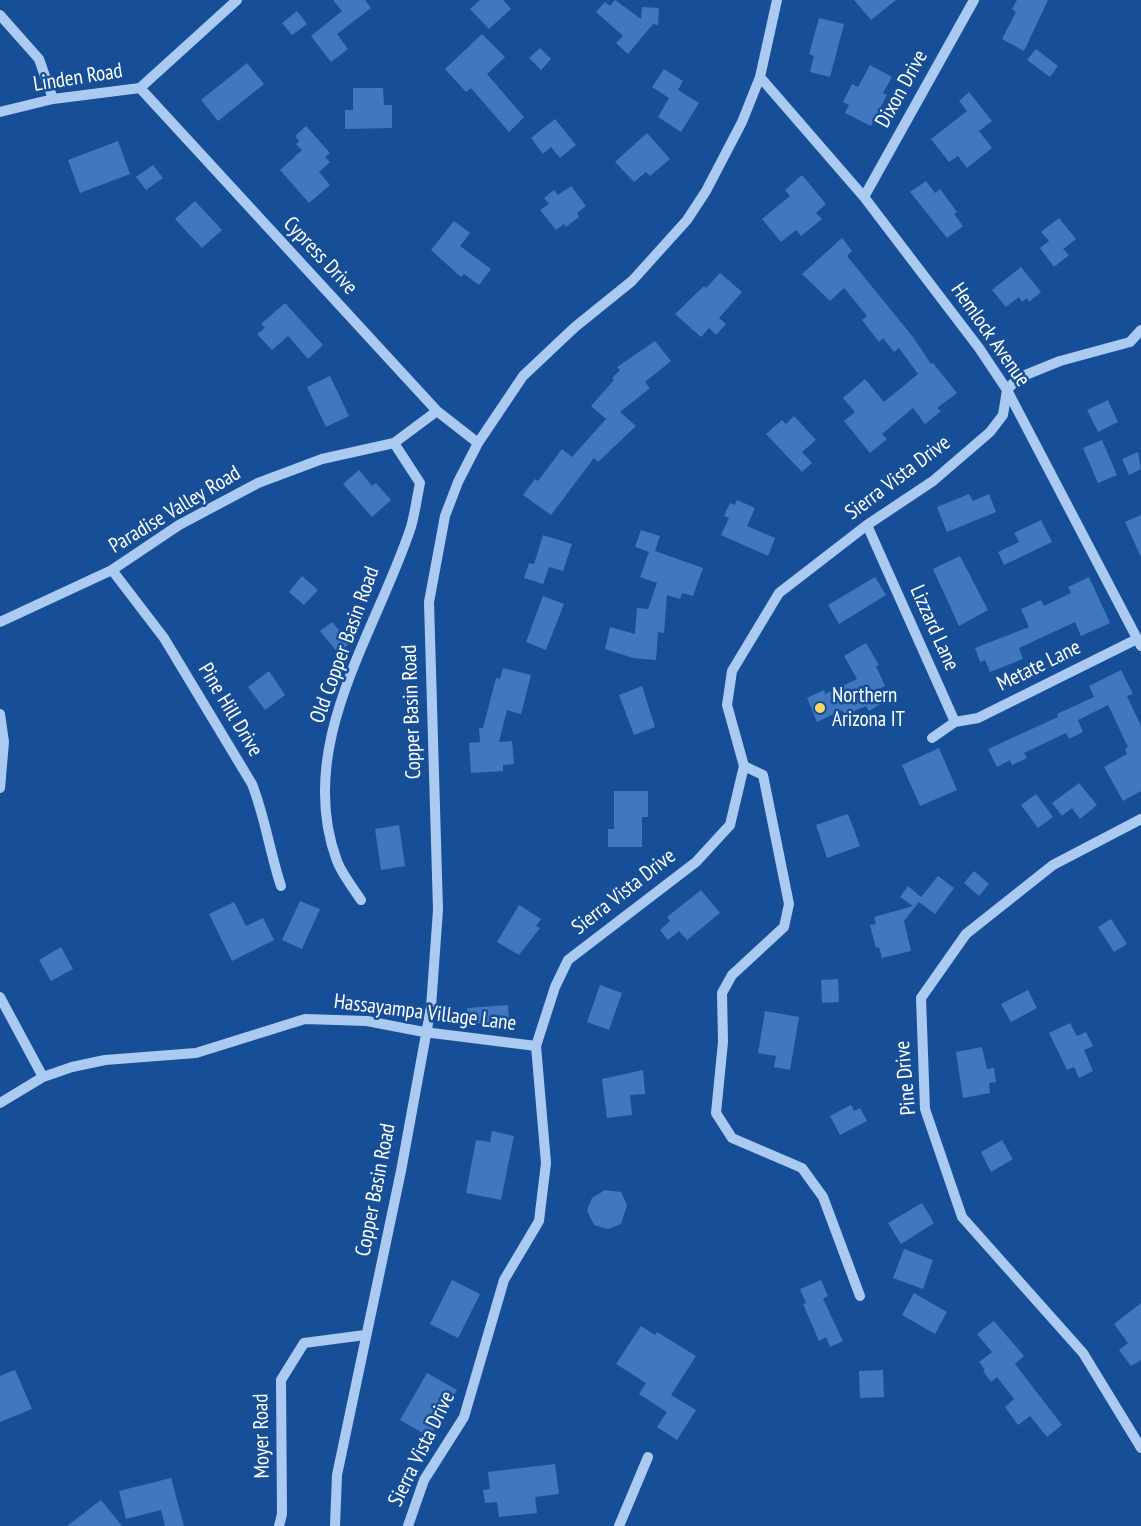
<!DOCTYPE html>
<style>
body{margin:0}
canvas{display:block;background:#174e98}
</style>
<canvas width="1141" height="1526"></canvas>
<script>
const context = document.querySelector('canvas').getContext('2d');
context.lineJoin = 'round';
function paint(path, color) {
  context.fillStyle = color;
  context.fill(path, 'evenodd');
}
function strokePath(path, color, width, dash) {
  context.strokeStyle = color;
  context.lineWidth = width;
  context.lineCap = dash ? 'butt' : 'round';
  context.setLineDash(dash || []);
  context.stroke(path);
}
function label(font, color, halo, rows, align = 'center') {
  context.font = font + ' "PT Sans Narrow",sans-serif';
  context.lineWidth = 5;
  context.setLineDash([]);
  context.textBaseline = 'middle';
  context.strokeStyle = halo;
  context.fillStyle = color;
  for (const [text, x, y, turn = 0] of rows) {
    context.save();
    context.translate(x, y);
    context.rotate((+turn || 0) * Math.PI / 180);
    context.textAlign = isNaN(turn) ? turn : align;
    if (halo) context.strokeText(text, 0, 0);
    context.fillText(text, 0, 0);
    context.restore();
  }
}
paint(new Path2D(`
 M333 0H365L371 8 337 34 348 49 331 62 311 36 342 11Z
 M480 0H503L511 9 489 29 470 9Z
 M615 0 641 19 642 7 659 8 658 25 653 24 628 54 616 43 623 36 596 12 605 2 610 6Z
 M854 0H896L871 20Z
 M1017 0H1048L1024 51 1002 39 1016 12 1012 9Z
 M297 11 307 24 292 35 282 23Z
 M819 18 844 24 830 77 810 72 814 56 809 54Z
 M482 34 505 57 487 74 524 117 509 132 471 88 466 92 445 69Z
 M540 48 551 59 541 70 529 58Z
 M1036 49 1058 66 1050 77 1027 60Z
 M247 63 264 84 218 121 201 100Z
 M870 65 892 77 883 93 887 95 871 126 845 113 849 105 843 102 852 84 858 87Z
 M664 69 683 81 678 90 699 103 681 132 658 117 669 98 652 87Z
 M353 88H383L384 105H392V128L345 129V110H353Z
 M969 92 992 121 979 131 992 148 967 168 958 156 949 162 931 139 967 111 959 101Z
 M555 119 576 145 560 158 551 147 543 154 531 138Z
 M306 126 330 153 325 157 330 162 319 172 330 185 309 203 280 170 302 150 296 144 299 141 295 136Z
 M647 133 670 159 650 176 646 172 634 182 615 162Z
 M118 141 130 174 80 193 68 160Z
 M153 165 163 178 146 190 136 177Z
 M802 175 826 204 816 213 822 219 801 236 796 230 781 242 762 219 790 196 785 190Z
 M926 181 935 193 940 189 957 212 954 214 963 226 947 238 910 192Z
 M571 186 586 206 577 213 579 217 566 227 564 224 556 230 540 210 549 204 544 198 554 190 558 195Z
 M195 201 222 230 202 248 175 219Z
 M1059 218 1076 239 1063 249 1069 255 1054 267 1040 248 1049 241 1041 232Z
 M454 221 470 233 460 246 491 269 479 285 464 274 461 277 431 250Z
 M842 238 852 251 847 256 913 337 931 364 933 363 957 393 937 408 941 411 925 424 913 408 882 434 887 439 870 453 844 421 855 412 843 398 865 379 884 402 918 374 899 348 894 352 883 338 879 342 862 320 867 316 844 288 830 301 802 274Z
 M1021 267 1041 292 1029 302 1027 298 1022 302 1019 297 1006 307 992 290Z
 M720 273 742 292 719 318 726 324 716 335 709 328 701 337 675 314 704 286 706 288Z
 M285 303 323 345 308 359 288 336 272 350 257 334 265 328 261 324Z
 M655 341 671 361 645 382 650 388 620 412 636 426 598 462 594 458 551 515 523 495 535 479 538 481 562 449 572 457 606 419 591 406 614 380 612 378 620 370 617 367Z
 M330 376 349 416 326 427 307 387Z
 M1108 400 1118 422 1098 432 1087 410Z
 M794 416 816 440 802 452 812 463 802 472 766 434 782 420 786 424Z
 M1102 440 1117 475 1098 483 1083 448Z
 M1138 452 1141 469 1129 475 1122 459Z
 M359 470 372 486 376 483 391 500 372 517 343 484Z
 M969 494 973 501 989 494 996 512 947 532 937 507Z
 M737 500 755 508 747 526 775 538 768 556 721 535 729 518 724 516 730 503 735 505Z
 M1141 515V557L1125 522Z
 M1041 520 1052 542 1004 565 998 552 1019 542 1014 533Z
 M641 530 660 536 655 551 703 568 693 596 682 593 680 599 667 595 664 633 658 632 656 660 633 658 605 649 610 627 635 634 637 608 648 609 657 583 640 577 649 552 635 547Z
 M543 535 572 544 563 571 549 567 543 584 524 578 529 563 534 564Z
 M960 556 988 610 959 626 933 569Z
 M302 576 318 590 304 605 289 592Z
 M875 577 886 595 839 624 828 605Z
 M1089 577 1110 623 1081 636 1075 622 1019 648 1023 659 990 672 985 660 980 662 975 648 1029 627 1021 609 1041 600 1044 606 1071 593 1068 587Z
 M543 596 564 604 546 650 526 642Z
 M332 622 350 643 338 653 320 631Z
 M866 643 879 665 876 666 885 686 877 690 884 702 869 711 866 706 845 715 842 710 817 722 807 698 824 690 825 694 857 679 844 656Z
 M503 668 531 675 521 714 507 710 499 742 512 741 514 764 503 765V771L471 773 469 743 480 742 479 728H483L496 678 500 679Z
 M1121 670 1133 694 1127 696 1141 726V791L1123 801 1104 767 1127 754 1125 749 1128 747 1108 705 1078 720 1083 732 1069 739 1066 733 1024 753 1027 758 1012 765 1010 760 997 767 988 749 1058 717 1057 714 1094 697 1089 686Z
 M269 671 285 695 265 710 248 687Z
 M642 686 655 727 634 735 619 695Z
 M939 748 957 790 920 806 902 765Z
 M1079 783 1097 805 1080 819 1072 808 1062 816 1052 803Z
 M614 791H648V817H642V847H608V829H614Z
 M1036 794 1053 817 1038 828 1021 805Z
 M848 814 860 846 827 858 816 825Z
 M399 825 405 866 381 870 375 829Z
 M974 871 989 884 979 896 964 883Z
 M938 876 954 888 935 914 919 902 904 921 911 951 882 958 879 947 876 948 870 925 876 924 874 917 913 906 900 897 908 886 921 897Z
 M701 890 720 913 687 940 679 931 668 940 660 930 670 921 667 917Z
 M300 901 320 909 302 949 282 940Z
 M234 902 246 926 263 918 274 940 232 961 209 914Z
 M519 905 541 919 536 926 540 928 519 955 497 942Z
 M1111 919 1127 944 1114 952 1098 927Z
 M61 947 73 969 51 981 39 960Z
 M838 979 839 1002 822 1003 821 980Z
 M600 985 622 993 609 1030 587 1022Z
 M1028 990 1037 1008 1011 1022 1001 1004Z
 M508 1005 509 1021 468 1024 467 1008Z
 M765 1011 799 1017 790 1070 774 1067 776 1056 758 1053Z
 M1070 1023 1077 1036 1086 1032 1093 1046 1084 1050 1093 1071 1079 1078 1074 1067 1067 1070 1049 1033Z
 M982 1047 987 1069 994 1068 996 1082 989 1083 990 1093 963 1098 956 1052Z
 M643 1070 645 1094 630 1095 632 1115 607 1118 602 1079Z
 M851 1105 854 1111 860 1108 867 1121 840 1135 830 1116Z
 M492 1131 514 1136 501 1200 466 1193 476 1140 490 1142Z
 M1002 1140 1013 1159 991 1172 981 1152Z
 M605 1190 621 1192 627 1205 621 1224 608 1229 594 1225 587 1210 592 1198Z
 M922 1203 934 1223 901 1244 888 1223Z
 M904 1249 933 1260 923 1289 893 1278Z
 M452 1280 480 1294 458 1338 430 1324Z
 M821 1280 828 1296 823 1299 843 1341 830 1347 826 1337 819 1341 803 1304 806 1303 800 1289Z
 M914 1293 947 1312 935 1334 902 1315Z
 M1141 1303V1360L1131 1366 1119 1350 1128 1343 1114 1324Z
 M994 1321 1024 1356 1015 1364 1062 1425 1047 1437 1030 1416 1018 1425 1005 1407 1014 1399 997 1377 991 1382 983 1371 985 1370 979 1362 992 1352 977 1334Z
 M641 1326 655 1335 657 1332 696 1356 671 1395 696 1410 677 1440 657 1427 667 1412 639 1394 646 1383 616 1364Z
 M15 1370 32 1409 0 1422V1376Z
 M883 1370 884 1397 860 1398 859 1371Z
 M427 1373 457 1390 430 1437 400 1420Z
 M555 1464 559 1494 535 1497 537 1513 499 1517 497 1502 485 1503 483 1490 490 1489 488 1472Z
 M171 1478 184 1526H165L161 1510 126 1519 119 1491Z
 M101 1500 122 1526H67Z`), '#4077bf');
strokePath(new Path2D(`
 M0 15 39 59 53 99
 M760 77 864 197 979 348 1007 390 1141 646
 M140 88 437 411 478 443
 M0 112 53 99 140 88 237 0
 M864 197 974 0
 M867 525 955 722 932 738
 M112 570 164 638 252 784C265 817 270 853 281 886
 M0 622 112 570 179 525 258 483 322 459 394 443 437 411
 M0 714 4 742 0 788
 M955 722 978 718 1137 639
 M744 766 763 775 789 904 784 927 732 975 722 993 723 1042 716 1113 732 1138 802 1168 823 1197 860 1296
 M1141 819 1053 865 966 934 921 998 925 1109 962 1217 1083 1353 1141 1448
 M361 900C353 888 342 874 337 861 294 745 376 633 411 527 415 513 417 497 420 483L394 443
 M0 997 43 1077
 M0 1103 43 1077 72 1067 105 1060 196 1053 305 1019 367 1021 424 1032 536 1046
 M279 1526 282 1514 281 1380 304 1343 365 1335
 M335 1526 337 1475 401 1171 431 1007 438 910 429 602 445 516 458 482 478 443 523 376 575 327 632 281 687 220 706 191 742 122 760 77 777 0
 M408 1526 424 1480 464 1417 504 1280 539 1221 546 1163 536 1046 555 987 568 960 696 862 730 825 744 766 727 705 732 671 779 593 867 525 933 481 990 432 1003 415 1007 390 1018 378 1060 361 1130 342 1141 330
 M619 1526 648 1457`), '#aacaf1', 10);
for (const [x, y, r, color] of [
 [820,708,6,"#ffd66b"]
]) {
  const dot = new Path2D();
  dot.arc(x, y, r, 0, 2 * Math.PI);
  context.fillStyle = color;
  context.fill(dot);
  strokePath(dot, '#174e98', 2);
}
label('21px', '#fff', '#174e98', [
 ["Linden Road",78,78,-9],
 ["Dixon Drive",902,89,-61],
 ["Cypress Drive",320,256,47],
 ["Hemlock Avenue",990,335,55],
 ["Sierra Vista Drive",898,478,-37],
 ["Paradise Valley Road",175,510,-31],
 ["Lizzard Lane",934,628,66],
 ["Old Copper Basin Road",345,645,-70],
 ["Metate Lane",1039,666,-26],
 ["Pine Hill Drive",230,710,59],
 ["Copper Basin Road",412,712,-92],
 ["Sierra Vista Drive",624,892,-38],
 ["Hassayampa Village Lane",425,1013,7],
 ["Pine Drive",906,1078,-95],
 ["Copper Basin Road",376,1190,-79],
 ["Moyer Road",262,1436,-91],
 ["Sierra Vista Drive",422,1449,-64]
]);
label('21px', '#fff', '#174e98', [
 ["Northern",832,696],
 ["Arizona IT",832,720]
], 'left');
</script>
